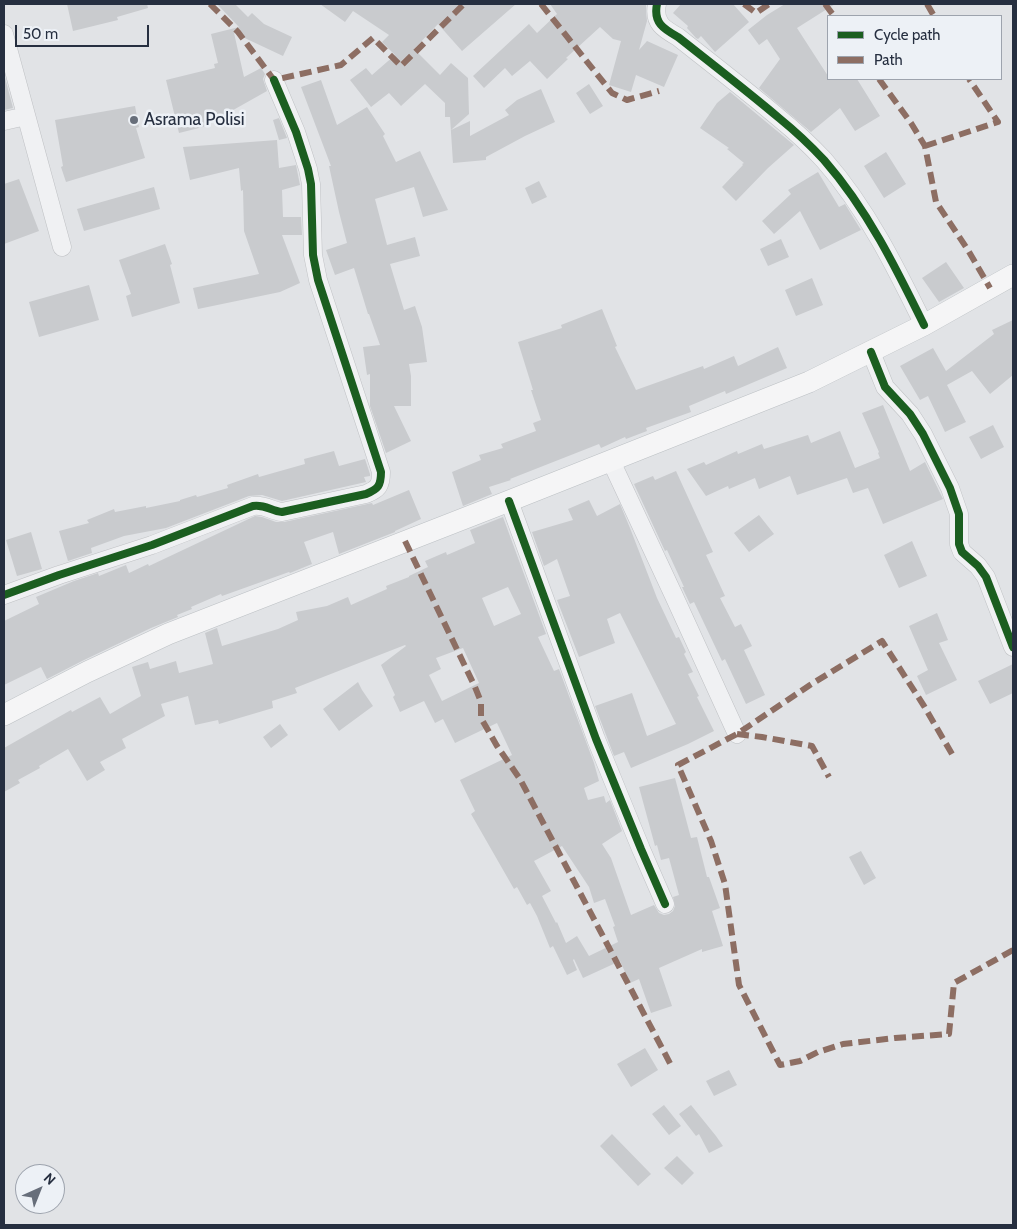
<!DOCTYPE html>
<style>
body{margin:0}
#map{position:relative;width:1017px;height:1229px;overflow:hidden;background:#e1e3e6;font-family:Cabin,sans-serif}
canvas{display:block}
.frame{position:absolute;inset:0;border:5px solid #262f40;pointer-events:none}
.legend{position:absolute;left:827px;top:15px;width:175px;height:65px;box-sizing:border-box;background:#edf1f6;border:1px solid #9da3ad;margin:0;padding:6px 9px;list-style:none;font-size:15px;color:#262f40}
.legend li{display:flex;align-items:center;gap:10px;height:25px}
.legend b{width:25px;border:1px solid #9da3ad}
.north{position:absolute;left:15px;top:1164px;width:50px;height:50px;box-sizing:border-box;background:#edf1f6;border:1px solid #9da3ad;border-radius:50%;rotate:44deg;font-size:14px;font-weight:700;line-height:20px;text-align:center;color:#262f40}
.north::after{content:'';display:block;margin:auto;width:18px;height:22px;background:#676e7a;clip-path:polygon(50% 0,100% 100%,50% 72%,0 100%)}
.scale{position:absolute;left:15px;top:25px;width:134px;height:22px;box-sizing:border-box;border:2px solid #262f40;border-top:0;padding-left:6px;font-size:15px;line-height:18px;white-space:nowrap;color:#262f40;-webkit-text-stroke:4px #edf1f6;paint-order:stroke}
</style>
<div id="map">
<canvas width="1017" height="1229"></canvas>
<div class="frame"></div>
<ul class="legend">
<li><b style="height:6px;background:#1b5e20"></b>Cycle path</li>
<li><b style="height:6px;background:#8d6e63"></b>Path</li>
</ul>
<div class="north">N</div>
<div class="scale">50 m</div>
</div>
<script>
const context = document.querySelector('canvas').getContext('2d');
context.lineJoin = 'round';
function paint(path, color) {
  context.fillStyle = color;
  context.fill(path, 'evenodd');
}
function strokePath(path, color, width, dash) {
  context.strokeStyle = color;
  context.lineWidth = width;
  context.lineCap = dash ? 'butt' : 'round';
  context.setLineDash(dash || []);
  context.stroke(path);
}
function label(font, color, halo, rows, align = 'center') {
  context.font = font + ' Cabin,sans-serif';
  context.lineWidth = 5;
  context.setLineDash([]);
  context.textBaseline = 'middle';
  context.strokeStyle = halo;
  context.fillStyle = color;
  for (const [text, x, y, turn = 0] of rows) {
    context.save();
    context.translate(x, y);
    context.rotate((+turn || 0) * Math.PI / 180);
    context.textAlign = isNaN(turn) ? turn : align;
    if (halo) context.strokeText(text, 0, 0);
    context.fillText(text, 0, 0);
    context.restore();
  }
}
paint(new Path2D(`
 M67 4H147L148 8 117 17 118 20 73 31Z
 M217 4H235L248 17 252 13 264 24 292 37 283 56 234 33 244 77 261 68 265 74 263 79 267 91 203 127 179 133 166 80 215 68 214 64 218 63 211 34 239 27Z
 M320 4H516L462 51 438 24 414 49 440 75 451 63 468 78 469 114 451 130 470 121V136L509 115 505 110 517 100 541 89 555 122 525 136 486 157V160L453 163 450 117H445V103L425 84 401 106 389 93 371 107 350 80 366 68 372 75 395 55 382 42 389 35 353 11 345 22Z
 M550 4H646V11L647 21 639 50 647 41 678 55 664 87 636 75 631 92 609 85 621 41 613 39 600 27 566 58 568 59 547 79 530 61 512 76 505 68 484 88 473 76 529 24 537 33 557 14Z
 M681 4H733L749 22 715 52 701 36 698 39 696 38 687 28 688 26 673 13Z
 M785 4H835L797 28 828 76V79H857L880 116 855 131 840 108 811 132 759 88 780 59 767 39 759 45 748 30 767 15Z
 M4 74 13 108 4 110Z
 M321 80 337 125 367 107 385 134 383 136 396 162 420 151 448 210 423 217 414 187 375 199 387 245 415 237 420 256 390 264 404 310 415 306 422 327 427 362 409 364 411 376V406H394L411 441 386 453 370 406V374L367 375 363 347 380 345 369 314H368L354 268 335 275 326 250 347 243 339 212 329 166H331L301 87Z
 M589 84 603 106 590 114 576 93Z
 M730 92 794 145 768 168 736 201 722 187 743 165 742 164 744 163 727 149 729 148 700 128 717 103Z
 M135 106 139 127 136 128 145 158 66 182 61 167 63 166 55 120Z
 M279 118 287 138 279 140 273 120Z
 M277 140 279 168 296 165 300 185 282 190 283 217H301L302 235H282L300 283 280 292 198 309 193 288 259 274 244 231 243 190 241 191 239 168 190 180 183 147Z
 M886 152 906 184 884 198 864 166Z
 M818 172 839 207 845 204 861 230 820 250 800 211 774 234 762 221 791 194 788 190Z
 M19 179 39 231 4 244V184Z
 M539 181 547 197 532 204 525 188Z
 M154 187 160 209 84 231 77 209Z
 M781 239 789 257 768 266 760 249Z
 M165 244 172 264 170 265 180 303 132 317 126 296 131 294 119 260Z
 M946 262 964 288 939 302 922 278Z
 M812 278 823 305 796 316 785 290Z
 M89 285 99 320 39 337 29 302Z
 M602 309 617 346 615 347 636 390 703 366 704 369 734 356 738 366 778 347 787 368 726 394 725 391 689 406 691 412 646 428 647 431 626 439 625 437 601 448 599 444 510 479 511 480 489 487 492 494 463 506 452 472 481 460 479 455 503 448 501 444 536 431 533 423 541 420 531 390H533L518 342 562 328 561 325Z
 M1013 320V375L990 394 972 371 947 385 966 422 945 432 928 396 920 400 900 366 933 348 946 371 994 334 992 330Z
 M883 405 910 471 925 462 943 499 883 524 868 488 853 493 847 478 797 495 790 476 759 489 755 478 729 489 728 486 706 496 687 469 704 462 706 465 737 451 738 454 762 444 764 449 808 435 811 443 840 431 855 468 880 458 878 453 879 452 862 413Z
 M993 425 1004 447 981 459 969 437Z
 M334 451 339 466 365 459 370 474V476L364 477 366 482 282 501 262 495 249 496 166 528 124 536 91 548 92 553 68 561 59 531 89 523 87 520 114 509 115 512 146 506V508L180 501V500L196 495 197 497 228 488 227 485 258 474 259 477 305 464 304 459Z
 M676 471 713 552 706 555 725 596 720 598 735 627 741 624 752 646 744 650 765 695 746 704 725 659 722 661 694 602 690 604 682 587H684L667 550 665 551 634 484 653 476 655 480Z
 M409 490 421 519 395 531V532L339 554 333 532 304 542 312 564 290 573 289 572 222 596 221 594 191 607 192 609 177 615 178 617 151 628 82 661 47 679 41 667 4 685V621L39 604 36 597 74 581 98 573 99 576 126 565 129 573 148 564 149 566 255 516 262 517 276 522H284L372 503 373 505Z
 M589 500 597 516 620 504 630 528 657 598 676 638 679 637 686 652 684 654 693 672 688 674 699 696 697 697 714 731 688 744 631 768 624 752 614 756 595 706 632 693 647 736 676 724 620 613 607 619 615 643 579 657 557 600 570 596 557 559 544 566 532 532 573 520 568 509Z
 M759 515 774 534 749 552 734 533Z
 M503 517 546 634 538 637 554 671 559 669 594 763 599 781 584 788 588 800 604 796 606 803 610 800 622 831 602 844 611 858 631 915 654 905 659 913 664 915 669 914 673 911 675 906 673 897 679 895 669 858 661 860 657 845 655 846 639 787 675 778 691 838 697 837 707 877H709L720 908 712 911 723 946 702 952V949L659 968 672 1006 651 1013 639 979 630 983 620 961 583 978 574 959 573 960 577 970 567 975 553 946 550 948 537 916 530 903 527 905 517 887 514 889 471 814 475 811 460 780 512 755 497 723 455 743 443 719 435 723 424 701 400 712 393 697 395 695 381 665 406 646 405 645 295 688 297 693 272 701 273 708 219 724 218 720 195 725 188 696 161 704 165 716 122 739 126 748 100 762 105 770 87 781 68 749 39 766 40 768 18 780 20 783 4 792V748L71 710 72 712 100 697 110 714 141 696 132 667 148 662 150 669 176 661 179 673 213 664 205 633 217 628 222 646 278 629 298 620 296 612 327 606 348 597 351 605 387 589 386 586 409 577V576L428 567 425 561 446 552 447 555 475 543 470 530ZM508 587 521 614 494 626 482 598ZM463 648 479 683 442 701 429 675 441 669 436 658ZM562 846 589 887 594 903 605 899 615 926 613 927 618 942 589 956 577 936 566 943 557 922 556 923 542 896 551 891 534 861Z
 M31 532 42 569 17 576 6 540Z
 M912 541 927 576 899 588 884 555Z
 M937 613 948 640 939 643 957 680 926 695 917 676 928 670 909 626Z
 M1013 664V693L990 704 978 681Z
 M358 682 362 690 373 706 339 731 323 709Z
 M280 724 288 735 271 748 263 737Z
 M861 851 876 878 864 885 849 857Z
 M645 1048 658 1070 631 1087 617 1064Z
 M729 1070 737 1085 714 1096 706 1081Z
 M664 1105 681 1126 669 1135 652 1114Z
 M691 1105 716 1136 723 1146 709 1153 699 1134 696 1136 679 1114Z
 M612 1134 651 1174 638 1186 600 1146Z
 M677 1156 694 1173 682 1185 664 1168Z`), '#c9cbce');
const minor = new Path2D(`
 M657 4C653 23 664 29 678 37 712 64 746 90 779 118 795 131 810 145 824 160 867 209 896 268 924 325
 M4 34 62 247
 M4 121 26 116
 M871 352 885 387 910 414 923 434 950 488 959 514V544L962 552 978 566 986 577 1013 647
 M611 461 674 596 737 734
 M509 501 596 739 641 849 665 904
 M4 595 59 575 152 545 253 506C265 504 271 511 282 512L366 494C378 489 381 486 381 472L318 280 313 255 311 184 308 169 296 132 274 80`);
const major = new Path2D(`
 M4 715 87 672 168 634 509 501 809 382 924 325 1013 275`);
strokePath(minor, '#bfc1c4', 19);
strokePath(major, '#bcc0c4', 22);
strokePath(minor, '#f0f1f3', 18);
strokePath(major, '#f5f5f6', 21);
strokePath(new Path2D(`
 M210 4 238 32 274 80 341 65 373 38 401 66 464 4
 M541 4 612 93 627 100 659 91
 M744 4 756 13 769 4
 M825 4 834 16
 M927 4 934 16
 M879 79 911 123 925 146 936 202 968 250 990 288
 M925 146 998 122 969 79
 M405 541 475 687 481 702V718L497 746 520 779 672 1067
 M737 734 762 737 812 746 829 777
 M952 754 924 706 882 641 810 685 737 734 678 765 711 841 725 884 739 985 780 1065 800 1061 818 1052 843 1044 895 1038 949 1034 954 983 1013 950`), '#8d6e63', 6, [12, 6]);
strokePath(new Path2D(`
 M657 4C653 23 664 29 678 37 712 64 746 90 779 118 795 131 810 145 824 160 867 209 896 268 924 325
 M871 352 885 387 910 414 923 434 950 488 959 514V544L962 552 978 566 986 577 1013 647
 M509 501 596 739 641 849 665 904
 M4 595 59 575 152 545 253 506C265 504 271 511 282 512L366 494C378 489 381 486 381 472L318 280 313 255 311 184 308 169 296 132 274 80`), '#1b5e20', 8);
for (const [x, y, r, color] of [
 [134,120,5,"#676e7a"]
]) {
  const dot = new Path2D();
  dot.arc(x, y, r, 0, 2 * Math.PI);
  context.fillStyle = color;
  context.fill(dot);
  strokePath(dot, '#edf1f6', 2);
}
label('18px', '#262f40', '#edf1f6', [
 ["Asrama Polisi",144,120]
], 'left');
</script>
